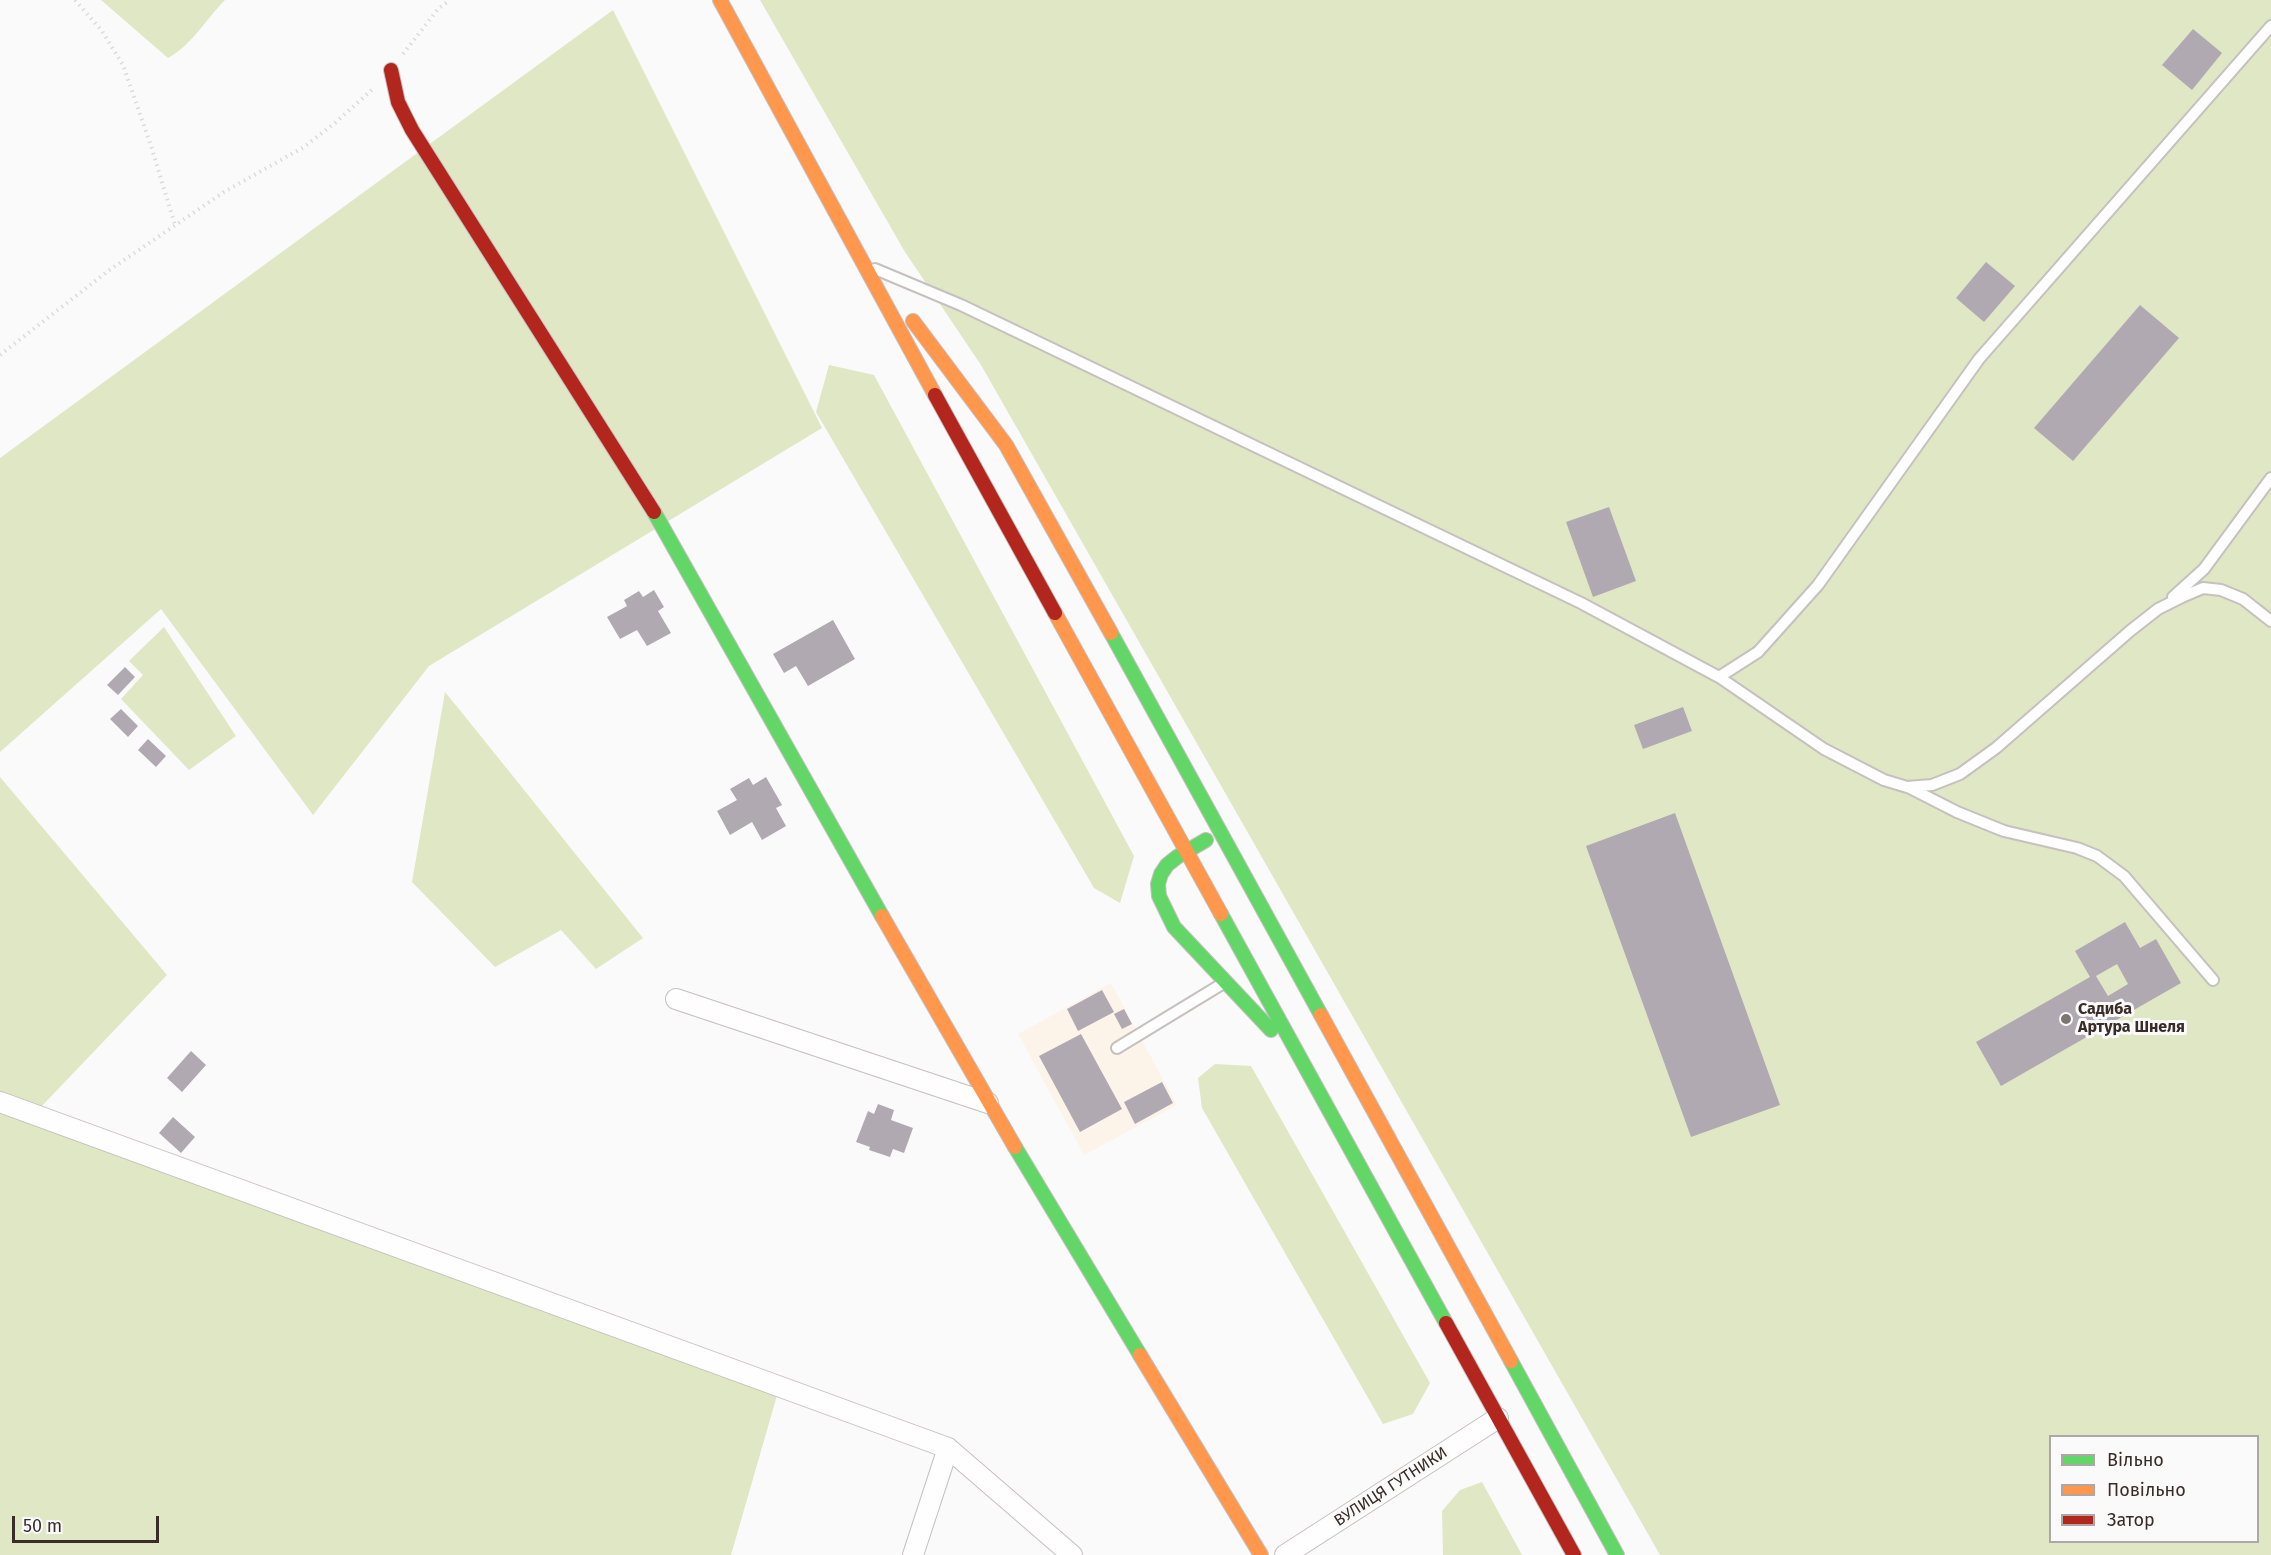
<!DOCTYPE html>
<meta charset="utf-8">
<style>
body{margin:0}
#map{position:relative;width:2271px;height:1555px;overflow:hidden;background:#fafafa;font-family:"Fira Sans",sans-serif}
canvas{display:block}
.legend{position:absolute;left:2049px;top:1435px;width:210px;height:108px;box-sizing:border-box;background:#fafafa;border:2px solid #ada8a6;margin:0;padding:8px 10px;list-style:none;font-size:18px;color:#3a2d28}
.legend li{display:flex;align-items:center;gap:12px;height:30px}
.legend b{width:30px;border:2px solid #ada8a6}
.scale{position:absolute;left:12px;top:1516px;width:147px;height:27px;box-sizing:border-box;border:3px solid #3a2d28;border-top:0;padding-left:8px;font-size:18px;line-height:21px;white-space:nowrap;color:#3a2d28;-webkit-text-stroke:4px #fafafa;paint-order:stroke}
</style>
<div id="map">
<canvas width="2271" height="1555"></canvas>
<ul class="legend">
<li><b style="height:8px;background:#63d668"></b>Вільно</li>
<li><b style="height:8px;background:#ff974d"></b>Повільно</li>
<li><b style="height:8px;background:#b3261e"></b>Затор</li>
</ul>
<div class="scale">50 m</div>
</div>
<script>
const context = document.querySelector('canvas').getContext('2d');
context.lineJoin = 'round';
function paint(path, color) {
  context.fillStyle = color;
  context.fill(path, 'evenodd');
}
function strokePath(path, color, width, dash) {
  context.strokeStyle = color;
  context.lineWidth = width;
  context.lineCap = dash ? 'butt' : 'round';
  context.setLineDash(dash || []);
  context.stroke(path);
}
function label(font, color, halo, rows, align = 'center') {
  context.font = font + ' "Fira Sans",sans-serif';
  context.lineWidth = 6;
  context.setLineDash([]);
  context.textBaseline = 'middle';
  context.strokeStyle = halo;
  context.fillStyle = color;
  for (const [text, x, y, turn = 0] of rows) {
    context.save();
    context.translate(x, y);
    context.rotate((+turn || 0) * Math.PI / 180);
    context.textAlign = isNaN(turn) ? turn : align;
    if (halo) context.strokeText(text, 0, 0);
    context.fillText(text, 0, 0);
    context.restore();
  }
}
paint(new Path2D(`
 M1111 983 1177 1105 1084 1155 1018 1034Z`), '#fcf3e9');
paint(new Path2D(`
 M101 0H225C206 19 192 45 168 58Z
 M760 0H2271V1555H1660L981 365 905 252ZM2050 1436H2258V1542H2050Z
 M613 10 822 428 429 666 313 815 161 609 0 752V458Z
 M829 365 874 375 1134 856 1120 903 1094 888 816 412Z
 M164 627 236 736 189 770 121 699 143 675 129 661Z
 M445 692 467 719 643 938 596 969 561 930 495 967 412 882Z
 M0 777 167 975 39 1109 0 1095Z
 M1215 1064 1251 1066 1430 1383 1413 1414 1383 1424 1202 1108 1198 1078Z
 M0 1107 778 1392 731 1555H0Z
 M1482 1482 1522 1555H1443L1442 1511 1460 1490Z`), '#e0e7c4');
paint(new Path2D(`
 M2193 29 2222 53 2192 90 2162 65Z
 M1986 262 2015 286 1984 322 1956 298Z
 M2140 305 2179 338 2073 461 2034 428Z
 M1609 507 1636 581 1593 597 1566 522Z
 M654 590 664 607 658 611 671 633 647 646 637 630 620 639 607 617 627 606 624 600 639 591 643 597Z
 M833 620 855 659 808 686 796 666 784 673 773 654Z
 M125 667 135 677 118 695 107 685Z
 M1683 707 1692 731 1643 749 1634 725Z
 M121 709 138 726 128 737 110 719Z
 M148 739 166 756 156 767 138 750Z
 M766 777 782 805 776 808 786 826 762 840 752 822 730 835 717 811 737 800 730 789 749 778 753 785Z
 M1675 813 1780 1105 1691 1137 1586 846Z
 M2125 922 2140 948 2156 939 2181 983 2001 1086 1976 1042 2090 977 2075 951ZM2117 964 2128 984 2108 996 2096 976Z
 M1102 990 1114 1012 1078 1031 1067 1009Z
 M1124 1009 1132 1024 1122 1029 1114 1014Z
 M1081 1034 1122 1109 1080 1132 1039 1056Z
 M191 1051 206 1065 182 1092 167 1078Z
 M1162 1082 1173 1103 1135 1124 1124 1102Z
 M878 1104 894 1110 891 1120 913 1128 904 1153 893 1149 890 1157 869 1150 870 1147 856 1142 868 1111 874 1114Z
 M173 1117 195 1137 181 1153 159 1133Z`), '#b1a9b2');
const lane = new Path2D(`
 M875 269 961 305 1581 603 1719 677 1824 749 1884 780 1907 787 1932 785 1960 774 1996 748 2130 631 2158 609 2182 597 2203 588 2221 590 2243 599 2271 621
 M2173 597 2204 569 2271 478
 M1719 677 1758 652 1818 585 1979 359 2271 26
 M1908 787 1957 812 2004 831 2077 848 2097 856 2124 876 2213 980
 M1117 1048 1222 984`);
const street = new Path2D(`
 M676 999 988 1103
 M0 1102 948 1448 1072 1555
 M913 1555 948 1448
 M1285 1555 1498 1418`);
const fast = new Path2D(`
 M654 512 882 916
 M1111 633 1321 1015
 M1206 840 1177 857 1167 865 1161 874 1158 884 1159 896 1174 927 1271 1030
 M1221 914 1446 1323
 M1015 1147 1140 1355
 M1511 1361 1617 1555`);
const slow = new Path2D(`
 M720 0 935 395
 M913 321 1006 445 1111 633
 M1055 613 1221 914
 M882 916 1015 1147
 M1321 1015 1511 1361
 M1140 1355 1261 1555`);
const jam = new Path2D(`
 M391 70 398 102 412 130 654 512
 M935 395 1055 613
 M1446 1323 1574 1555`);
strokePath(lane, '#c6c0be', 14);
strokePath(street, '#c6c0be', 22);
strokePath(fast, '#c6c0be', 16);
strokePath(slow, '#c6c0be', 16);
strokePath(jam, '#c6c0be', 16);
strokePath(new Path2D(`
 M75 0 102 31 123 65 151 146 175 225
 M403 54 438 9 450 0
 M0 355 108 271 224 192 304 147 335 123 373 89`), '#dbdbdb', 4, [1.5, 4.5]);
strokePath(lane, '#fefefe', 10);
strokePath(street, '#fefefe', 20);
strokePath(fast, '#63d668', 14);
strokePath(slow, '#ff974d', 14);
strokePath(jam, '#b3261e', 14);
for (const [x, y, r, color] of [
 [2066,1019,6,"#7d7572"]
]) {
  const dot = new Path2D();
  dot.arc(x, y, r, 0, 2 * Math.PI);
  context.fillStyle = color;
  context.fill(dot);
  strokePath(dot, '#fafafa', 2);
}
label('bold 16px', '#3a2d28', '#fafafa', [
 ["Садиба",2078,1010],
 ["Артура Шнеля",2078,1028]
], 'left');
label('16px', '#3a2d28', '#fafafa', [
 ["ВУЛИЦЯ ГУТНИКИ",1391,1487,-33]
]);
</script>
